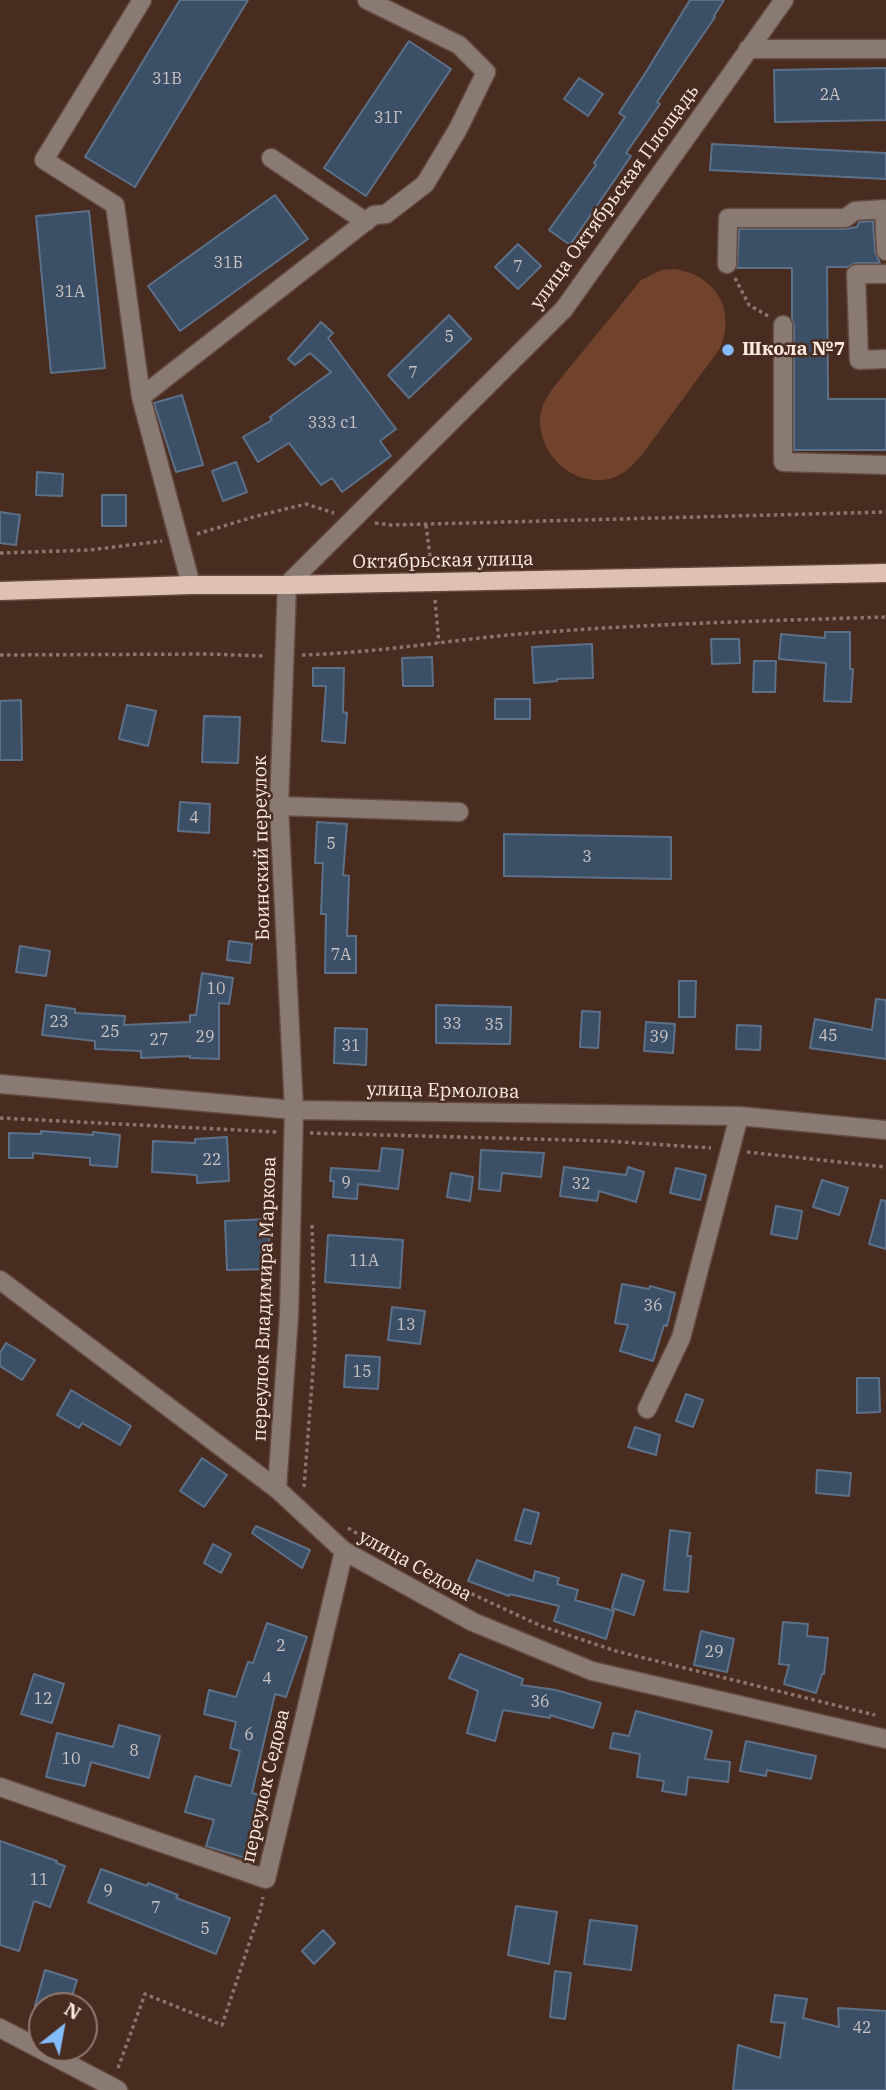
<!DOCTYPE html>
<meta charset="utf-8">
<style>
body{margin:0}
#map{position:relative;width:886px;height:2090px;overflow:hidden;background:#482c20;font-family:"IBM Plex Serif",serif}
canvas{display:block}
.north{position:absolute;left:28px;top:1992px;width:70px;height:70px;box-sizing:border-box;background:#482c20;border:2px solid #90786e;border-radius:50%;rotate:31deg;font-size:19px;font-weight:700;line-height:28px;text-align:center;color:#fceae2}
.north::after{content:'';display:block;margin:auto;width:24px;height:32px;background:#84bcfb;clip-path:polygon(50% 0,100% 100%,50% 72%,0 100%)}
</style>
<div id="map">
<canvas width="886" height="2090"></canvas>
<div class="north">N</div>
</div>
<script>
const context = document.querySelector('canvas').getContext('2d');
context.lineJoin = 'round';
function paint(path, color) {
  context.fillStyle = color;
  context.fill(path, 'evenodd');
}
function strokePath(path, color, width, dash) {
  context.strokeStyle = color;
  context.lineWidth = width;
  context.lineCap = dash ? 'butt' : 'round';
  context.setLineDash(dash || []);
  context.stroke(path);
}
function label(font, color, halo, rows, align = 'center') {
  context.font = font + ' "IBM Plex Serif",serif';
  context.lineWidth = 5;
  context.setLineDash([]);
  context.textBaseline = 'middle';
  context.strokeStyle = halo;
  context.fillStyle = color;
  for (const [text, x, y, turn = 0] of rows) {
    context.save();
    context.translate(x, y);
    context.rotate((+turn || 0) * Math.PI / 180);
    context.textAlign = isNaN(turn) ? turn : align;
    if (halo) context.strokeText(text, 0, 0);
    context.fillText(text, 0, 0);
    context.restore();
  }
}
paint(new Path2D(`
 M676 269C682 271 691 272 697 276 725 291 731 319 721 347L641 456C636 461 631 467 626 471 587 498 538 461 540 418 541 406 547 397 553 388L641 280 662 270Z`), '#72432c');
const building = new Path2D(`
 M180 0H248L135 187 85 157Z
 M690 0H724L714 16 715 17 657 102 660 104 626 153 631 156 570 245 549 230 596 165 594 163 625 117 619 113 646 72Z
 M409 41 451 69 366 196 324 168Z
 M886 68V120L775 122 774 70Z
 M579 78 603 94 588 116 564 99Z
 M712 144 886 153V179L710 170Z
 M275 195 308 239 180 331 148 286Z
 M89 211 105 368 51 373 36 216Z
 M873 221 875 252 880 263H856L847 267H827L828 399H886V450H794V325L792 319V268H737L739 229H845L857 227 859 222Z
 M518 244 541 266 518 289 495 267Z
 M449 315 471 339 409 398 388 375Z
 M321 322 333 333 328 338 396 429 380 441 391 456 342 492 332 478 321 485 289 443 258 462 243 437 272 420 270 417 331 372 310 353 295 365 288 359Z
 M182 395 203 465 176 472 154 403Z
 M236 462 247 492 223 501 212 471Z
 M37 472 63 474 62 496 36 495Z
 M102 495H126V526H102Z
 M0 512 20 515 16 545 0 543Z
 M825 632H850V669H853L851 702 824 701 826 663 779 659 781 634 825 638Z
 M711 639H739L740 663 712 664Z
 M592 644 593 678 557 679V681L534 683 532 647Z
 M432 657 433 686H403L402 658Z
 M754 661H776L775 692H753Z
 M313 668H344L343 712 347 713 345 743 322 741 326 686H313Z
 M495 699H530V719H495Z
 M21 700 22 760H0V701Z
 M127 705 156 711 148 746 119 739Z
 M204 716 240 717 238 763 202 762Z
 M180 802 210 804 209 833 178 831Z
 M317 822 347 824 343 875 349 876 347 936H356V973H325L326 914H321L323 863H315Z
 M504 834 671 837V879L504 876Z
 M229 941 252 944 250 963 227 960Z
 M20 946 50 951 46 976 16 972Z
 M202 973 233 978 229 1004 219 1003V1059L190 1058V1056L141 1058V1051L95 1049V1041L42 1035 46 1005 75 1009V1013L125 1016 124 1025 190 1022V1015H196Z
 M679 981H696L695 1017H679Z
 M876 999 886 1000V1059L810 1048 815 1019 872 1030Z
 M436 1005 511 1007 510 1044 436 1043Z
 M582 1011 600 1012 598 1048 580 1047Z
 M646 1022 675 1024 673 1053 644 1051Z
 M737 1025 761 1026 760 1050 736 1049Z
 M335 1028 367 1029 366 1065 334 1063Z
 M41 1131 93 1135V1132L120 1135 117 1167 90 1165V1158L33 1153V1158H9V1133L41 1134Z
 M227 1137 229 1181 197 1183V1175L152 1172 153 1141 195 1143V1139Z
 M382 1148 403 1150 398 1189 358 1184 357 1199 333 1197 334 1181H330L331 1168 379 1171Z
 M481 1150 544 1153 541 1177 502 1173 500 1191 479 1189Z
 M564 1167 626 1175 628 1167 644 1172 636 1202 599 1191 597 1201 560 1196Z
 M676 1168 706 1175 700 1200 670 1193Z
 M451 1173 473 1177 470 1201 447 1197Z
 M822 1180 848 1188 839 1215 813 1207Z
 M881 1200 886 1201V1249L869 1244Z
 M776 1206 802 1211 797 1239 771 1234Z
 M268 1219 271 1269 227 1270 225 1221Z
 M328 1235 403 1240 400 1288 325 1282Z
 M622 1284 649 1289 650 1286 675 1293 667 1326 664 1325 653 1361 620 1351 628 1325 615 1323Z
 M392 1307 425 1311 420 1344 388 1340Z
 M6 1343 35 1360 22 1380 0 1366V1353Z
 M346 1355 380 1357 378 1389 344 1387Z
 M857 1378H879L880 1412 857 1413Z
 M71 1390 131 1426 120 1445 82 1423 79 1428 57 1415Z
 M686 1394 703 1400 693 1427 676 1421Z
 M635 1427 660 1435 656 1455 628 1447Z
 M202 1458 227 1475 204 1507 180 1491Z
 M817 1470 851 1473 849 1496 816 1493Z
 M524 1509 539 1513 531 1544 515 1540Z
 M256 1526 310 1550 302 1568 252 1533Z
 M670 1530 690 1533 687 1556H691L688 1592 664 1590Z
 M213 1544 231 1554 221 1573 204 1563Z
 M477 1560 533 1581 535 1571 559 1578 557 1584 578 1590 575 1600 614 1611 606 1639 554 1621 559 1606 510 1594 509 1596 468 1581Z
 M622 1574 644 1581 634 1615 612 1608Z
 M783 1622 808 1624 807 1636 828 1638 824 1674H822L816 1693 784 1684 789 1665 779 1664Z
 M267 1623 307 1637 286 1697 275 1694 252 1793 267 1797 249 1859 206 1846 214 1820 185 1812 195 1776 231 1786 240 1751 230 1748 236 1722 204 1714 209 1690 236 1697 248 1662 253 1663Z
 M701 1631 734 1639 727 1672 694 1665Z
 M460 1654 523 1679 521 1685 556 1690 601 1703 593 1728 550 1715V1718L503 1710 495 1741 467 1733 478 1691 449 1678Z
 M34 1674 64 1684 52 1723 21 1714Z
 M636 1711 712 1731 705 1759 730 1762 728 1782 688 1777 686 1795 662 1791 664 1781 637 1777 640 1754 610 1748 613 1733 629 1736Z
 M119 1725 160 1736 149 1778 91 1762 85 1786 46 1777 57 1733 113 1747Z
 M746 1741 816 1756 811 1779 767 1770 766 1776 740 1771Z
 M0 1841 57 1861 56 1863 65 1866 50 1907 34 1901 19 1951 0 1945Z
 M101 1869 147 1886 148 1883 178 1895 176 1898 230 1918 216 1954 88 1902Z
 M516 1906 557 1912 549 1964 508 1955Z
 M590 1920 637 1926 631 1970 584 1964Z
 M323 1930 335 1943 314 1964 302 1951Z
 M45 1970 77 1980 69 2006H35Z
 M555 1971 571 1973 565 2019 550 2017Z
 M775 1995 807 1999 803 2018 839 2027 838 2008 886 2011V2090H733L738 2045 780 2058 785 2023 771 2022Z`);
paint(building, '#3b4f66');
strokePath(building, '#5c7189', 2);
const minor = new Path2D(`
 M142 0 44 160 115 205 141 397 191 585
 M748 49H886
 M271 158 366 222
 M727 264 728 218H845L855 211 884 209 886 251
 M886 274H856L859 360 886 359
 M783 325V462L886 465
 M141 397 374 215 386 214 425 184 458 129 486 72 459 45 367 0
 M279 806 459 812
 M0 1084 294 1110 739 1116 886 1130
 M0 1280 277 1489 344 1551 473 1622 592 1671 886 1739
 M647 1409 681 1338 739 1116
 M277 1489 289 1315 294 1110 279 806 287 585 564 309 784 0
 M0 1787 266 1879 344 1551
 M0 2028 118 2090`);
const major = new Path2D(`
 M0 591 191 585H287L886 573`);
strokePath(minor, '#654a3f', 21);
strokePath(major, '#654a3f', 21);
strokePath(new Path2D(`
 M735 278 749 305 768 316
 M375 523 391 525 886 512
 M426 525 431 564
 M197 534 257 516 306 504 334 513
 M0 553 90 550 162 541
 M435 600 439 643
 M0 655 209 654 266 656
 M302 655C371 653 439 642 508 635 634 624 760 621 886 617
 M0 1118 278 1132
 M310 1133 607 1141 711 1148
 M747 1152 886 1167
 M304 1487 315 1343 312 1222
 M348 1528 386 1551
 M427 1573 541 1626 616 1651 875 1715
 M118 2068 145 1994 222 2025 261 1908 263 1897`), '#8c7469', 3.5, [3.5, 3.5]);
strokePath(minor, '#897b74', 18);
strokePath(major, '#dfc1b4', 18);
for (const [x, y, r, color] of [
 [728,350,7,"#84bcfb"]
]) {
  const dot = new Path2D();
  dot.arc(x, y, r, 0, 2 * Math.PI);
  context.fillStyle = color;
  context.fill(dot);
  strokePath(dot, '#482c20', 2.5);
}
label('16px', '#ccc3c3', null, [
 ["31В",167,79],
 ["2А",830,95],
 ["31Г",388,118],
 ["31Б",228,263],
 ["7",518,267],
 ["31А",70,292],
 ["5",449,337],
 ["7",413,373],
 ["333 с1",333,423],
 ["4",194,818],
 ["5",331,844],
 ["3",587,857],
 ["7А",341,955],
 ["10",216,989],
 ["23",59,1022],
 ["33",452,1024],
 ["35",494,1025],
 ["25",110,1032],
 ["45",828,1036],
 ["29",205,1037],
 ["39",659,1037],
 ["27",159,1040],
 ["31",351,1046],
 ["22",212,1160],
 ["9",346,1183],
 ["32",581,1184],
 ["11А",364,1261],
 ["36",653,1306],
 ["13",406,1325],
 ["15",362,1372],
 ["2",281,1646],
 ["29",714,1652],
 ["4",267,1679],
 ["12",43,1699],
 ["36",540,1702],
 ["6",249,1735],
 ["8",134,1751],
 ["10",71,1759],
 ["11",39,1880],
 ["9",108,1891],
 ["7",156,1908],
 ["5",205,1929],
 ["42",862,2028]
]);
label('19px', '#fceae2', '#482c20', [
 ["улица Октябрьская Площадь",615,197,-54],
 ["Октябрьская улица",443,561,-1],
 ["Боинский переулок",262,848,-91],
 ["улица Ермолова",443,1091,1],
 ["переулок Владимира Маркова",265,1299,-88],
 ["улица Седова",415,1566,29],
 ["переулок Седова",266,1786,-77]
]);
label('bold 19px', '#fceae2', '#482c20', [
 ["Школа №7",742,350]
], 'left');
</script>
